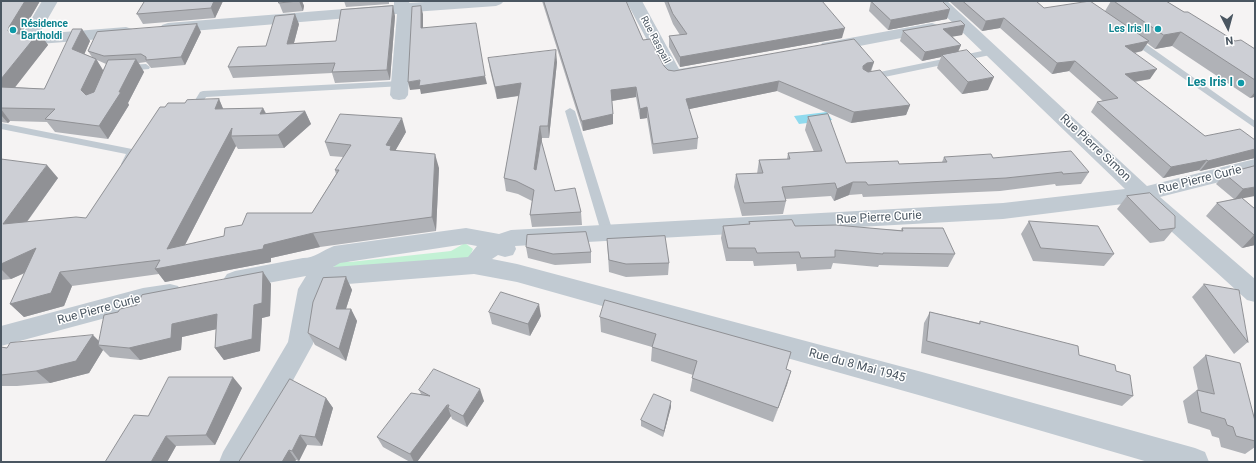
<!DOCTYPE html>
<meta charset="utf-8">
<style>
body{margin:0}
#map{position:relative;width:1256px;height:463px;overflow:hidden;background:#f5f3f3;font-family:Roboto,sans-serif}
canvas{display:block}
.frame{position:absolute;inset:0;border:2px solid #4a5661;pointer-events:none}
.north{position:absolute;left:1208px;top:8px;width:40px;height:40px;-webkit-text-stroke:3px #fff;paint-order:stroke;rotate:174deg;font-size:11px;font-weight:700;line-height:16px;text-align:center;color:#4a5661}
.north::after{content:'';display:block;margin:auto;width:14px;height:18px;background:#4a5661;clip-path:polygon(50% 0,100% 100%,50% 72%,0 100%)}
</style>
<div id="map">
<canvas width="1256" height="463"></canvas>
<div class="frame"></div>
<div class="north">N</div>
</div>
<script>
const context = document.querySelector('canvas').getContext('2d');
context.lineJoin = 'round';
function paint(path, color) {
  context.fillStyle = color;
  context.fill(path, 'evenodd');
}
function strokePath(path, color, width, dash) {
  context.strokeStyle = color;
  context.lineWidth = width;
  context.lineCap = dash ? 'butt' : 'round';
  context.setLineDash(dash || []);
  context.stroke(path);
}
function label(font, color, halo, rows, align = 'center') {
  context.font = font + ' Roboto,sans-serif';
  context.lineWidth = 3;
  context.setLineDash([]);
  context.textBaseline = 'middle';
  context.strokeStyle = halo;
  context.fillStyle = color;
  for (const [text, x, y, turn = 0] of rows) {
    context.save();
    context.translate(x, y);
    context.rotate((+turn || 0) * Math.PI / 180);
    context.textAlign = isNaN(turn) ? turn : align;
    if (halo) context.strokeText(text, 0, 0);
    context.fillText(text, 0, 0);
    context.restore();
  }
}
paint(new Path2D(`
 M465 243 473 249 469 258 338 270 333 266 338 259 350 262 451 251Z`), '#c3f1d5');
paint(new Path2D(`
 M827 112 832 120 799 124 794 116Z`), '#90daee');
paint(new Path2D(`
 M1130 37H1136L1255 121V128L1130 41Z
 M992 49 995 50 996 52 995 54 870 80 866 77 870 74Z
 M146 64 150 67 149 69 126 71 122 68 126 65Z
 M400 81 404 84 403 86 206 97 200 107 197 108 192 105 200 92 203 91Z
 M570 108 575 111 613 232 611 235H603L601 232 565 111Z
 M1 123 132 149 137 152 130 166 126 167 121 164 126 154 1 129Z`), '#c1cad2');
paint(new Path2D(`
 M42 1H58L39 34 126 27 132 29 134 32 132 35 126 37 27 45 21 43 19 40Z
 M394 1H410L409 3 440 1H504L501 4 496 6 413 12 408 95 405 99 399 100 393 99 390 95 397 14 168 33 162 31 160 28 162 25 168 23 394 5Z
 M626 1H642L679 69 698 66 704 67 707 71 704 75 674 80 668 79Z
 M930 1H947L1147 186 1255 159V173L1160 197 1255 279V302L1247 300 1139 202 1003 219 515 246 516 249 513 255 505 257 498 255 492 259 517 264 922 372 1195 448 1205 452 1209 462H1148L922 396 517 282 474 274 335 285 325 284 322 289 313 344 248 462H219L223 452 288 342 298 289 306 276 235 289 227 286 223 280 227 274 235 271 303 258C315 258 323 250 334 246L466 228 499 234 511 230 1003 203 1125 189ZM466 244 477 246 468 257 333 267 340 263Z
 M932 23 938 25 940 28 938 31 828 52 822 51 820 47 822 43 828 42Z
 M170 284 178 286 182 293 178 300 143 308 1 346V326L143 288Z`), '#c1cad2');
paint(new Path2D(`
 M1 1H40L21 34 39 32 48 45 14 87 44 89 82 29 90 41 84 54 92 57 88 51 201 32 185 65 151 68 148 64 146 62 139 63 144 72 128 103 129 105 108 139 55 132 47 122 10 121 8 123 1 122ZM97 60 106 64 103 70Z
 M145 1H223L215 18 143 24 137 14Z
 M279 1H302L304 6 303 11 283 13 279 3Z
 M344 1H389V4L346 7Z
 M542 1H626L643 40 668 70 674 71 874 62 871 72 910 105 906 115 851 123 777 91 689 109 698 138 697 149 653 154 647 118 640 119 636 97 612 101 613 124 583 131Z
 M664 1H822L842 38 680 67 669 47V36L680 35 673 24Z
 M871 1 947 19 888 30 869 11Z
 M949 1H1036L1044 8 1105 11 1111 1H1166L1184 12 1235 41 1255 49V98L1254 97 1250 98 1172 46 1155 49 1147 43 1142 51 1135 53 1150 79 1135 82 1205 136 1255 140V158L1200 171 1199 170 1163 178 1091 112 1097 102 1103 101 1069 71 1052 74 1000 28 982 31Z
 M395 16 390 80 335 83 332 73 233 78 228 67 266 46 299 24 294 43 336 41Z
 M965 25 962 35 952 36 961 45 958 52 988 90 962 94 937 68 941 57 922 61 900 41 903 31Z
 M488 58 557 62 549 138H542L541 142 555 191 581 212 582 225 532 227 530 215 532 201 518 194 506 191 504 178 519 96 497 99 490 70Z
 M219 99 223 109 263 108 266 113 305 111 311 124 284 148 238 149 236 146 185 245 224 236 312 213 336 174 335 170 343 157 330 156 325 142 406 132 395 151 439 168 436 231 320 247 271 258V262L165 282 159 274 72 286 64 306 24 317 10 304 25 273 11 279 1 280V159L58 178 27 222 86 218 165 107 185 103Z
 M808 117 846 163 899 164 942 162 944 157 993 158 1089 172 1081 184 1056 186 1055 184 1000 191 863 197 862 194 849 195 834 201 831 196 785 199 786 201 783 214 742 216 734 187 736 174H757L759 160 787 159 788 153 814 152 805 130Z
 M1255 166 1242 198 1255 209V245L1242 248 1206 216 1217 203 1234 199 1216 184 1225 174Z
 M1127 196 1175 228 1164 241 1150 243 1117 209Z
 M1029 221 1114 254 1104 266 1033 261 1021 234Z
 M749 222 795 226 901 230 902 228 955 254 948 267 879 265 878 267 833 263 831 269 797 271 796 264 754 266 753 261H726L721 238 723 226 749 224Z
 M607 239 669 263 668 275 626 277 609 272Z
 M526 247 591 252V263L555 265 528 258Z
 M263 272 271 284 270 316 262 318 260 351 224 360 215 348 216 329 182 337 181 350 140 360 110 357 103 350 89 373 50 383 17 386H1V347L7 348 99 341 118 312 137 305Z
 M346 277 352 290 346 309H351L357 321 346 361 315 345 308 333Z
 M1204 284 1248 342 1234 354 1192 297Z
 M489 312 541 316 530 336 492 324Z
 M930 312 979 323 980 321 1079 355 1116 371 1133 396 1122 406 921 353 924 323Z
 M600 317 791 371 773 422 690 391 693 375 651 361 652 347 601 332Z
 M1206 355 1255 421V447L1245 454 1221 447 1219 438 1212 436 1210 430 1188 423 1183 401 1197 390H1198L1193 367Z
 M242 388 215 445 176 446 167 462 148 416Z
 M419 390 484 401 467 427 452 419 451 416 417 462H410L383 447 377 437 421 394Z
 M326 398 333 408 322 446 307 445 299 461 296 460 239 462Z
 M671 407 663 437 641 426V420Z`), '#b0b2b7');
paint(new Path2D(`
 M25 1H40L18 39 8 31 9 27Z
 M214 1H223L215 18 211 8Z
 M299 1H302L304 6 303 11Z
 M393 6 395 16 390 80 387 70Z
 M421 6 423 14V36L421 28Z
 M950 9 947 19 888 30 891 20Z
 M295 14 299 24 291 54 287 44Z
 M1004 18 1000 28 982 31 986 21Z
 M197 24 201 32 185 65 181 57Z
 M965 25 962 35 940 39 943 29Z
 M845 28 842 38 680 67V57Z
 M82 29 90 41 81 62 72 49Z
 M39 32 48 45 6 99 1 93V79Z
 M1181 32 1172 46 1155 49 1164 35Z
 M1149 41 1142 51 1119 56 1125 46Z
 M961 45 957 54 942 55 941 57 922 61 925 52Z
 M556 50 557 62 549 138 548 126Z
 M96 59 104 72 90 103 81 90Z
 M136 59 144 72 128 103 129 105 108 139 99 126 119 92Z
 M1075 61 1069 71 1052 74 1057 63Z
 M874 62 870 72 864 74 863 66 867 63Z
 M1157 69 1150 79 1119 84 1125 74Z
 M485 76 487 84 421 94 420 89 410 90 408 82 420 80Z
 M994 77 988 90 962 94 968 82Z
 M779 81 777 91 685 110 686 99Z
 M521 83 523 95 497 99 495 87Z
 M636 87V97L611 101V90Z
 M1255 92V96L1254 97 1250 98Z
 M219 99 225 113 215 109Z
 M910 105 906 115 851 123 854 112Z
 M647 107V118L640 119V109Z
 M263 108 269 121 260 114Z
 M1 109 10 121 8 123 1 115Z
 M305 111 311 124 284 148 278 135Z
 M613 114V124L583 131 582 121Z
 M402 118 406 132 394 153 396 159 386 145Z
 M540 126 542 138 536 181 534 169Z
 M232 128 231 136 236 146 176 262 167 249Z
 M1255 149V158L1200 171 1208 161Z
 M435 154 439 168 436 231 432 217Z
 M1207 160 1199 170 1163 178 1171 167Z
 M47 165 58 178 15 238 3 224Z
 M853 182 849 195 834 201 837 189Z
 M1255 187V196L1234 200 1243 189Z
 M313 233 320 247 271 258V262L165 282 155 269Z
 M1254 235H1255V245L1242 248Z
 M36 248 48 262 11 279 1 269V264Z
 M60 272 72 286 64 306 24 317 10 304Z
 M263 272 271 284 270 316 262 318 260 351 224 360 215 348 254 305Z
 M346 277 352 290 342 321 336 309Z
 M539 304 541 316 530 336 528 324Z
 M351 309 357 321 346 361 339 349Z
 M217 314 226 327 182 337 181 350 140 360 129 348 172 324Z
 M93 335 103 345H98L103 350 89 373 50 383 36 371Z
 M791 371 787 385 773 422 778 408Z
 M233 377 242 388 215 445 206 435Z
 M480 389 484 401 467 427 463 416Z
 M326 398 333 408 322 446 315 437Z
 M671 401V407L663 437 664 431Z
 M447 405 451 416 417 462H414L410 454Z
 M300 435 307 445 299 461 292 451Z
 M166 436 176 446 167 462H151Z
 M289 450 296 460 295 462H282Z`), '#909195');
const building = new Path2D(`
 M1 1H25L9 27 8 31 18 34 39 32 1 79Z
 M145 1H214L211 8 137 14Z
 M279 1H298L279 3Z
 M544 1H626L643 40 650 39 664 66 668 70 674 71 854 39 874 62 867 63 863 66V69L868 72 880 70 910 105 854 112 779 81 686 99 698 138 653 144 647 107 640 109 636 87 611 90 613 114 582 121Z
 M668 1H822L845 28 680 57 669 36 687 34 673 14Z
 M871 1H942L950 9 891 20Z
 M963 1H1036L1044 8 1090 1 1149 41 1125 46 1157 69 1125 74 1205 136 1240 129 1255 140V149L1208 161 1207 160 1171 167 1097 102 1118 98 1075 61 1057 63 1004 18 986 21Z
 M1114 1H1166L1184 12H1188L1235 41 1241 40 1255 49V80L1181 32 1164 35Z
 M393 6 387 70 332 72 335 63 228 67 238 47 266 46 275 16 295 14 287 44 336 41 341 10Z
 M421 6V28L476 23 485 76 419 86 420 80 408 82 412 7Z
 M961 21 965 25 943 29 961 45 925 52 903 31Z
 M197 24 181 57 146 60V57L141 54 104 56 88 51 97 32Z
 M73 29H82L72 49 96 59 81 90 86 95 94 92 108 60 136 59 119 92H121L99 126 45 119 55 109 1 108V87L44 89Z
 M556 50 548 126H540L534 169 536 170 541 140 555 191 575 188 581 212 530 215 534 190 516 181 504 178 521 83 495 87 488 58Z
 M967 50 994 77 968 82 942 55Z
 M219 99 215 109 263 108 260 114 305 111 278 135 231 136 232 128 167 249 224 236 225 228 242 225 247 213H312L339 170H335L351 145 325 142 340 114 402 118 386 145 391 146 390 150 435 154 432 217 313 233 264 245 263 249 155 269 160 260 60 272 51 293 10 304 36 248 1 264V159L47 165 3 224 76 217 86 218 160 107H165L168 103H185L187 100Z
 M828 114 846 163 898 161 899 164 947 162 944 157 991 154 993 158 1071 151 1089 172 1063 174 1062 172 1006 178 868 185 866 182H853L837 189 835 183 782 187 786 201 744 203 736 174 763 173 759 160 790 159 788 153 822 151 808 117Z
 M1255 166V187L1243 189 1225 174Z
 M1150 193 1175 216V228L1160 230 1127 196Z
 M1242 198 1255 209V235H1254L1217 203Z
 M792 220 795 226 836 225 903 231 902 228H943L955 254 883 253V254L835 250V257L801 258 799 252 757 253 755 248H728L723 226 750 224 749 222Z
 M1029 221 1098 226 1114 254 1041 248Z
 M586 232 591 252 553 254 526 247 527 235Z
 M665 236 669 263 626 264 609 260 607 239Z
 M263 272 262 303 254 305 252 339 215 348 217 314 172 324 171 338 129 348 98 345 104 315 118 312 120 309 137 305 142 295Z
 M346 277 336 309H351L339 349 308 333 313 302 323 278Z
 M1204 284 1239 290 1248 342Z
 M501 292 539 304 528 324 489 312Z
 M605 300 791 352 786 369 791 371 778 408 692 378 697 361 652 347 656 334 600 317Z
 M930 312 980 324V321L1078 346 1079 355 1115 365 1116 371 1130 375 1133 396 927 341Z
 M93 335 76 361 36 371 1 375V347L7 348 10 343Z
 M1206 355 1240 363 1255 421V441L1236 436 1233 427 1227 425 1225 419 1201 412 1197 390 1214 394Z
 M434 369 480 389 463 416 448 408 449 405H447L410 454 377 437 411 393 430 396 419 390Z
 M169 377H233L206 435 166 436 151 462H105L134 415 148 416Z
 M290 379 326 398 315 437 300 435 292 451 289 450 282 462H239Z
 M654 394 671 401 664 431 641 420Z`);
paint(building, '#cdcfd5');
strokePath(building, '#909195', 1);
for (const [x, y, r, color] of [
 [1158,29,4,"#0f9aa8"],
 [13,30,4,"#0f9aa8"],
 [1241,83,4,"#0f9aa8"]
]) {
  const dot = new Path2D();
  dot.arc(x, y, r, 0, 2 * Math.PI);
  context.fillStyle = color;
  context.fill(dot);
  strokePath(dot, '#fff', 1.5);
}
label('bold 10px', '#0d838f', '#fff', [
 ["Résidence",21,24],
 ["Bartholdi",21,36],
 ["Les Iris II",1150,29,"right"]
], 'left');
label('10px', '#4a5661', '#fff', [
 ["Rue Raspail",655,40,62]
]);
label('bold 12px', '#0d838f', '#fff', [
 ["Les Iris I",1233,83]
], 'right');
label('12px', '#4a5661', '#fff', [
 ["Rue Pierre Simon",1095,148,43],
 ["Rue Pierre Curie",1200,180,-14],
 ["Rue Pierre Curie",879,218,-3],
 ["Rue Pierre Curie",99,310,-15],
 ["Rue du 8 Mai 1945",857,366,15]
]);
</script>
